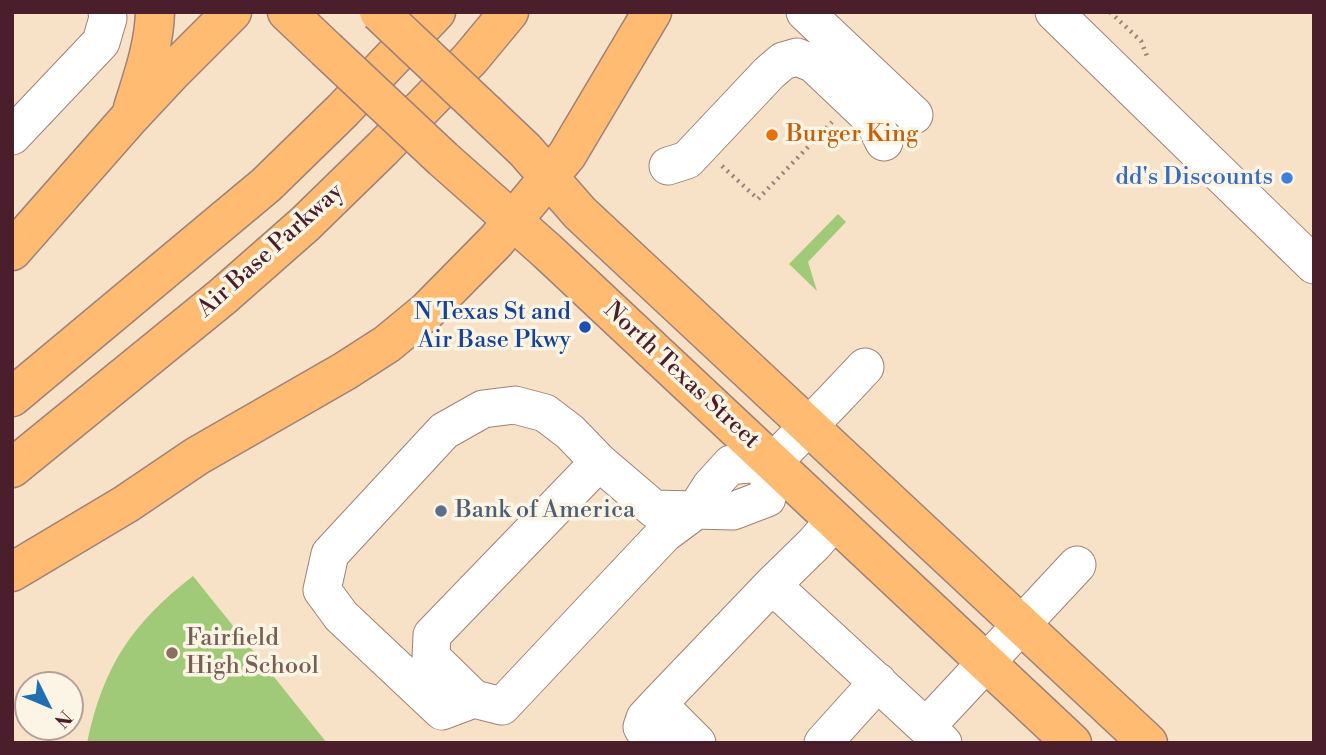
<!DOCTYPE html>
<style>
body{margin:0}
#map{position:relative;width:1326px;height:755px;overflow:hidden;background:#f7e2c8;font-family:"Libre Bodoni",serif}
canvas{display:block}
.frame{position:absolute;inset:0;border:14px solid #4a1f2b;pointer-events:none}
.north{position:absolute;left:14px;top:671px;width:70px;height:70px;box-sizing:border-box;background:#fcf5e5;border:2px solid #b59f9b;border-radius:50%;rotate:133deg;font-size:19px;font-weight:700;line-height:28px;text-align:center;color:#4a1f2b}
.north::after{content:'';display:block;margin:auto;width:24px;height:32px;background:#1f6fb2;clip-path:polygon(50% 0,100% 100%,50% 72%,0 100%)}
</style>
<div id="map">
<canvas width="1326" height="755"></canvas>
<div class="frame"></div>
<div class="north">N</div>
</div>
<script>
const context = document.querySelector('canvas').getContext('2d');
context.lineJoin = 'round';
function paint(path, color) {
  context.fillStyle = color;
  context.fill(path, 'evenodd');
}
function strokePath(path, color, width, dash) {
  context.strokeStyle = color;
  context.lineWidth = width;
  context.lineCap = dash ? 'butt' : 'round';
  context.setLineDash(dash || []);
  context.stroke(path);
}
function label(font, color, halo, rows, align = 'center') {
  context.font = font + ' "Libre Bodoni",serif';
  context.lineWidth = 7;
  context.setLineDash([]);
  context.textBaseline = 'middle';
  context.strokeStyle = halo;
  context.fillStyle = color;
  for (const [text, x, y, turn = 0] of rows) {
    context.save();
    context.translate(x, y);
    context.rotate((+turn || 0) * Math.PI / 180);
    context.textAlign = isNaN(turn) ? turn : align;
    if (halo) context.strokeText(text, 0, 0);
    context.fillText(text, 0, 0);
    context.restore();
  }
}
paint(new Path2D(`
 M838 214 846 222 808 262 817 291 789 264Z
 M193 576 327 743H87C103 667 131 624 193 576Z`), '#a0ca77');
const minor = new Path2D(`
 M805 12 914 115
 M1054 12 1314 265
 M12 136 101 42 108 18 107 12
 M668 166 687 160 769 73 783 61 797 57 814 64 873 120 884 142
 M599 462 432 635 431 657 474 699 502 706 664 534 695 511 711 486 731 464 738 465 773 462
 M772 585 943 743
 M474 699 442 711 341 616 322 590 330 554 444 431 483 409 515 405 545 413 570 432 599 462 654 509 733 511 767 498 773 462 833 401 865 367
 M926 727 1077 565
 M651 743 642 727 645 718 658 704
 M697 743 658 704 772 585 814 544 834 521
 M823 743 878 682`);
const major = new Path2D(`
 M287 12 326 49
 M133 108C143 76 154 46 155 12
 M487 114 525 150 580 213 1148 743
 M443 159 547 251 1072 743
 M12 251 130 117 172 72 232 12
 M12 397 266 185 343 110 436 12
 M12 468 222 297 305 224 383 148 470 59 509 12
 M12 572 126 504 197 456 345 371 387 344 427 311 496 241 567 155 652 12`);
strokePath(minor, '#a0807a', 39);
strokePath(major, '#a0807a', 41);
strokePath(new Path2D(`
 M1110 12 1141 41 1147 56
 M722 166 758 199 832 122`), '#a0807a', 4.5, [2, 5]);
strokePath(minor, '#fff', 37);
strokePath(major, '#ffbb71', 38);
const majorBridge = new Path2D(`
 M379 12 487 114
 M326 49 443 159`);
strokePath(majorBridge, '#a0807a', 41, []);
strokePath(majorBridge, '#ffbb71', 38);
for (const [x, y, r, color] of [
 [772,135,7,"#e8710a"],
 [1287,178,7,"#3f7fe0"],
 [585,327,7,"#1a4fb4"],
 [441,511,7,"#5c6f8a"],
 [172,653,7,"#8d6e63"]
]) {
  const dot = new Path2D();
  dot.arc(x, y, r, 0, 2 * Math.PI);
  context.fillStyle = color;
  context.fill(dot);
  strokePath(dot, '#fcf5e5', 2.5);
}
label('24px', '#c56008', '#fcf5e5', [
 ["Burger King",786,135]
], 'left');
label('24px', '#366cbe', '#fcf5e5', [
 ["dd's Discounts",1273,178]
], 'right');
label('24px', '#4a1f2b', '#fcf5e5', [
 ["Air Base Parkway",271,251,-42],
 ["North Texas Street",681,376,43]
]);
label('24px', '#164399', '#fcf5e5', [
 ["N Texas St and",571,313],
 ["Air Base Pkwy",571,341]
], 'right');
label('24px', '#4e5e75', '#fcf5e5', [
 ["Bank of America",455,511]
], 'left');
label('24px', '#785e54', '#fcf5e5', [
 ["Fairfield",186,639],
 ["High School",186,667]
], 'left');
</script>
